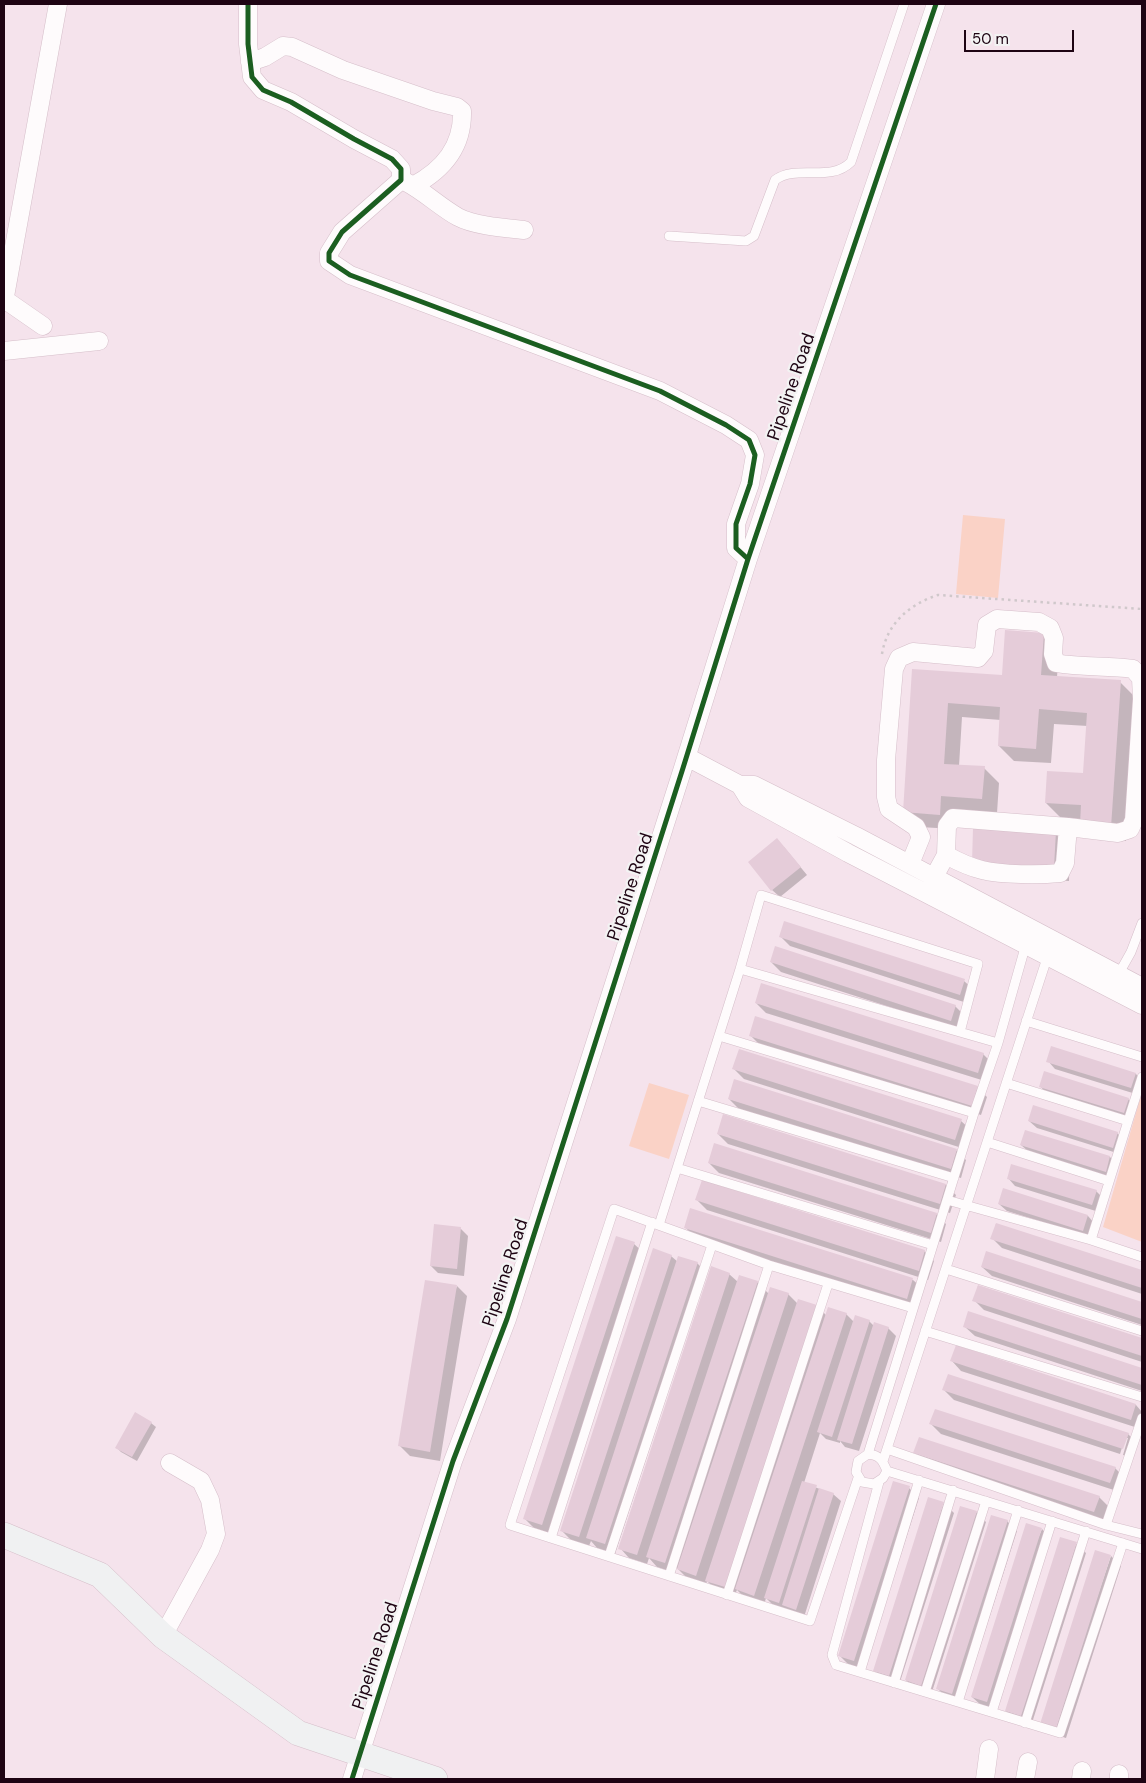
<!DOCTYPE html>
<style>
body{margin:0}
#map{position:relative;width:1146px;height:1783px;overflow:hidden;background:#f5e3ec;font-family:"DM Sans",sans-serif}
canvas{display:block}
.frame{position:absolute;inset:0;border:5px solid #1e0413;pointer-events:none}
.scale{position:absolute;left:964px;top:30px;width:110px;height:22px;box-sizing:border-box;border:2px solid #1e0413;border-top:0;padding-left:6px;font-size:15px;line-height:18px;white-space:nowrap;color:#1e0413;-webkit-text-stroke:4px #f3f3f3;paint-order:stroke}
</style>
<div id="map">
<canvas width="1146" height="1783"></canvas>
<div class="frame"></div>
<div class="scale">50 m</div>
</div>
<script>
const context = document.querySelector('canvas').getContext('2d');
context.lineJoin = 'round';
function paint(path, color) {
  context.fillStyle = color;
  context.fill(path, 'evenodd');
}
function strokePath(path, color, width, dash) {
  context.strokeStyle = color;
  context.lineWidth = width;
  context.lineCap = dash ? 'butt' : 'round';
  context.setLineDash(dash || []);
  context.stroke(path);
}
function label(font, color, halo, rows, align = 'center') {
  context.font = font + ' "DM Sans",sans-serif';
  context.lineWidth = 4.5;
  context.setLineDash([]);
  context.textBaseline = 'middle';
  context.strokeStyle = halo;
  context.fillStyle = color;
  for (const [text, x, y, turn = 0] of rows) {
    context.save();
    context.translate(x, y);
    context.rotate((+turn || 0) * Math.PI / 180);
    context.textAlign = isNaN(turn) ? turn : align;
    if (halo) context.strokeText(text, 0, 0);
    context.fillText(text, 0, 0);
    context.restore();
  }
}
paint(new Path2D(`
 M963 515 1005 519 998 598 956 594Z
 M649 1083 689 1095 669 1159 629 1146Z
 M1142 1092V1242L1103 1227Z`), '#fad2c6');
paint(new Path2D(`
 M1044 634 1059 649 1057 677 1120 682 1135 697 1126 841 1096 839 1081 819 1061 818 1046 803 1084 775 1088 726 1054 724 1051 763 1014 761 999 746 1001 720 962 717 959 766 984 768 999 783 997 813 956 810 955 829 919 827 904 812 914 670 1003 676Z
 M1055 833 1070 848 1069 881 988 877Z
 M784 847 807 875 780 897 772 890Z
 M780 936 964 981 974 990 970 1004 790 946Z
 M771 962 955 1006 965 1016 961 1030 781 972Z
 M756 1003 983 1054 993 1064 988 1082 766 1013Z
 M750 1035 977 1087 987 1097 981 1115 760 1045Z
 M1052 1048 1136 1074 1142 1081 1139 1095 1055 1069 1048 1061Z
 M734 1069 961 1121 971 1130 965 1149 744 1079Z
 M1040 1086 1128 1099 1135 1106 1131 1120 1047 1094Z
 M729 1099 956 1150 966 1160 961 1178 739 1109Z
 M1029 1121 1117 1133 1125 1141 1120 1154 1037 1128Z
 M1026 1131 1110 1157 1117 1165 1113 1178 1029 1152 1021 1145Z
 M718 1134 946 1185 956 1195 950 1213 728 1144Z
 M709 1163 936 1214 946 1224 941 1242 719 1173Z
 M1008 1178 1096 1191 1104 1199 1099 1212 1015 1186Z
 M697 1200 924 1251 934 1261 928 1280 707 1210Z
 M999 1204 1088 1216 1095 1224 1091 1237 1007 1211Z
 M691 1210 913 1280 923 1289 917 1308 695 1238 686 1228Z
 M996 1224 1142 1272V1294L1002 1248 992 1238Z
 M460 1228 468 1236 464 1276 438 1273 431 1266Z
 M634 1244 644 1253 552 1534 534 1528 524 1518Z
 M987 1253 1142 1303V1325L992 1276 982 1267Z
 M671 1256 678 1262 697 1263 707 1273 615 1554 597 1548 591 1541 589 1546 571 1540 561 1530Z
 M729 1274 738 1282H757L769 1294H788L798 1304 817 1306 826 1315 846 1314 854 1322 869 1321 874 1326 888 1328 896 1336 859 1451 845 1447 840 1441V1443L826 1439 820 1433 804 1483 833 1494 841 1501 804 1617 773 1605 766 1598 764 1605 746 1599 737 1590 734 1596 717 1591 707 1581 706 1585 688 1579 676 1567 675 1573 657 1567 649 1558 647 1564 629 1558 620 1548Z
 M457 1286 467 1296 440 1461 410 1456 400 1446Z
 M978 1286 1142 1340V1362L984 1310 974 1300Z
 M969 1313 1142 1369V1391L975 1336 965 1327Z
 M956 1347 1136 1405 1142 1412 1141 1429 961 1371 952 1361Z
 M944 1390 1128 1434 1138 1444 1133 1458 1123 1455 1128 1438H1125L1120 1454 954 1400Z
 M151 1423 156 1427 137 1461 121 1452 116 1447Z
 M931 1424 1115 1468 1125 1478 1120 1492 941 1434Z
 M915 1452 1099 1497 1109 1507 1104 1521 925 1462Z
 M909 1488 919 1498 864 1670 849 1665 839 1655Z
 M944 1503 954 1513 899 1685 884 1680 874 1670Z
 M976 1512 986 1522 931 1695 916 1690 906 1680Z
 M1007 1521 1017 1531 962 1703 947 1698 937 1688Z
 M1042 1529 1051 1539 997 1711 982 1706 972 1697Z
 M1076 1544 1086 1553 1031 1726 1016 1721 1006 1711Z
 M1111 1556 1121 1566 1066 1738 1051 1733Z`), '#0003');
paint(new Path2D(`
 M1005 630 1044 633 1041 675 1121 680 1111 827 1080 825 1081 805 1045 803 1047 771 1083 773 1087 713 1039 709 1036 749 998 746 1000 707 948 703 944 764 985 766 982 799 941 796 940 815 903 812 912 669 1002 675Z
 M973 828 1056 831 1054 867 972 863Z
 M777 838 801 867 771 891 748 862Z
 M784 921 965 979 960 995 779 937Z
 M775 946 956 1005 951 1021 770 962Z
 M761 983 984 1053 978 1073 755 1003Z
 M755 1016 978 1086 972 1106 749 1036Z
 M1051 1046 1136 1073 1131 1088 1046 1062Z
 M739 1049 962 1119 955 1140 732 1069Z
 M1044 1071 1129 1098 1124 1113 1039 1087Z
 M734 1079 957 1149 951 1169 728 1099Z
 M1033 1105 1118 1132 1113 1148 1028 1121Z
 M723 1114 946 1184 940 1204 717 1134Z
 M1025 1130 1110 1156 1106 1172 1020 1145Z
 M714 1143 937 1213 931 1233 708 1163Z
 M1011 1164 1097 1190 1092 1205 1007 1179Z
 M702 1180 925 1250 919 1271 695 1200Z
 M1003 1188 1088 1215 1083 1231 998 1204Z
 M690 1208 913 1278 907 1299 684 1228Z
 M996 1223 1142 1270V1288L990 1239Z
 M434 1224 461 1227 457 1269 430 1266Z
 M616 1236 635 1242 542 1525 523 1519Z
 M653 1248 672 1255 579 1537 560 1531Z
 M986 1251 1142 1302V1319L981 1267Z
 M678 1256 698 1262 605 1544 586 1538Z
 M711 1266 730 1273 637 1555 618 1549Z
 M739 1275 758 1281 665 1563 646 1557Z
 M425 1280 457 1285 430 1452 398 1446Z
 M978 1285 1142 1338V1356L972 1301Z
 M770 1287 789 1293 696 1576 677 1569Z
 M798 1299 817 1305 725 1587 705 1581Z
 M828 1307 847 1313 754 1596 735 1589Z
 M968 1311 1142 1368V1385L963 1327Z
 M855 1315 870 1320 832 1437 817 1432Z
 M874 1322 889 1327 852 1444 837 1440Z
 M956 1345 1136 1404 1131 1420 950 1361Z
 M948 1374 1129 1433 1123 1449 942 1390Z
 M935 1409 1116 1467 1110 1483 929 1424Z
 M135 1412 152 1422 132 1457 115 1448Z
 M919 1437 1100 1496 1094 1512 913 1453Z
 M802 1481 817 1485 779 1603 764 1598Z
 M893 1481 910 1486 854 1661 838 1656Z
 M819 1488 834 1493 796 1610 782 1605Z
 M928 1497 944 1502 889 1676 873 1671Z
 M960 1506 977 1511 921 1686 905 1680Z
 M991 1515 1008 1520 952 1694 936 1689Z
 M1026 1523 1042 1528 987 1702 971 1697Z
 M1060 1537 1077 1542 1021 1716 1005 1711Z
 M1095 1550 1111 1555 1056 1729 1040 1724Z`), '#e5ccd9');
const lane = new Path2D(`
 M669 236 746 241 754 236 775 180C797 164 830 183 851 162L904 4
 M740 969 761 895 978 964 960 1032
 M1117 977 1131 952 1142 923
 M1026 1021 1142 1057
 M719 1036 974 1113
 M1006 1083 1128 1121 1091 1240
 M698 1101 954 1178
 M1128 1121 1142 1077
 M987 1142 1109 1181
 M677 1168 933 1245
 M947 1200 1091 1240 1142 1257
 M659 1225 740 969 998 1043
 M946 1269 1142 1331
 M925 1331 1142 1397
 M887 1449 1106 1525 1142 1418
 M868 1454 974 1113 998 1043 1026 944
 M868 1454C880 1455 883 1461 887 1471L883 1478 874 1484 862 1482 856 1472 858 1461Z
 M883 1461 1048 955
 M887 1471 1142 1549
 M858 1478 810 1621 510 1525 614 1209 769 1265 913 1308
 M879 1482 832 1655 836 1665 1060 1733 1123 1543
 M1106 1525 1142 1534
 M551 1538 652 1222
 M609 1556 712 1245
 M669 1576 769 1265
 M727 1595 828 1284
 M860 1672 919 1480
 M894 1683 953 1490
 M925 1692 986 1501
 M958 1702 1018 1510
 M992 1712 1052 1521
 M1025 1723 1086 1531`);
const street = new Path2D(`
 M248 4V44L252 77 263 90 291 102 354 139 392 159 401 169V180L342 232 329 253V261L350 275 660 391 726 425 749 440 755 455 750 484 736 524V548L748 559
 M250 62 265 57 283 46 292 47 343 70 433 101 457 107 462 111C463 147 443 170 413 186
 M406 182C425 192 440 207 458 217 475 226 505 228 524 230
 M4 299 43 326
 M4 302 58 4
 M4 351 99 341
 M687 757 740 785H754L856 836 1142 987
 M740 785 748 798 848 853 1142 1005
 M946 855C957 861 969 867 982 870 1002 875 1040 875 1060 873L1065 863 1068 827
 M910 864 921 837 916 827 889 809 886 797V760L894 669 899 658 913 652 978 658 984 651 987 625 997 619 1039 622 1050 628 1054 638 1053 654 1056 663C1082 668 1108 665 1133 669L1141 678 1142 699 1134 820 1130 829 1118 833 1068 827 953 818 947 826 946 855 934 877
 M163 1636 210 1550 216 1534 210 1500 201 1481 170 1463
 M352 1779 453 1461 507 1319 683 768 748 559 936 4
 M985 1779 989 1749
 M1025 1779 1028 1762
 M1081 1779 1082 1771
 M1119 1779V1774`);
const secondary = new Path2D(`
 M4 1535 100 1575 163 1636 298 1733 435 1779`);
strokePath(lane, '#d5bec9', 10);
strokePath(street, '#d5bec9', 19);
strokePath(secondary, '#d5bec9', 26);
strokePath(new Path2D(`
 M882 654C887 623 910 604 938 595L1142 609`), '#d0c8cb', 2.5, [2.5, 4]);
strokePath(lane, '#fefbfc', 9);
strokePath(street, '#fefbfc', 18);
strokePath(secondary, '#f0f1f2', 25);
strokePath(new Path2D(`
 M248 4V44L252 77 263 90 291 102 354 139 392 159 401 169V180L342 232 329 253V261L350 275 660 391 726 425 749 440 755 455 750 484 736 524V548L748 559
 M352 1779 453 1461 507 1319 683 768 748 559 936 4`), '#1b5e20', 5);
label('18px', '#1e0413', '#f3f3f3', [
 ["Pipeline Road",792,387,-71],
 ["Pipeline Road",631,887,-72],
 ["Pipeline Road",506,1273,-72],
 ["Pipeline Road",376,1656,-72]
]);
</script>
